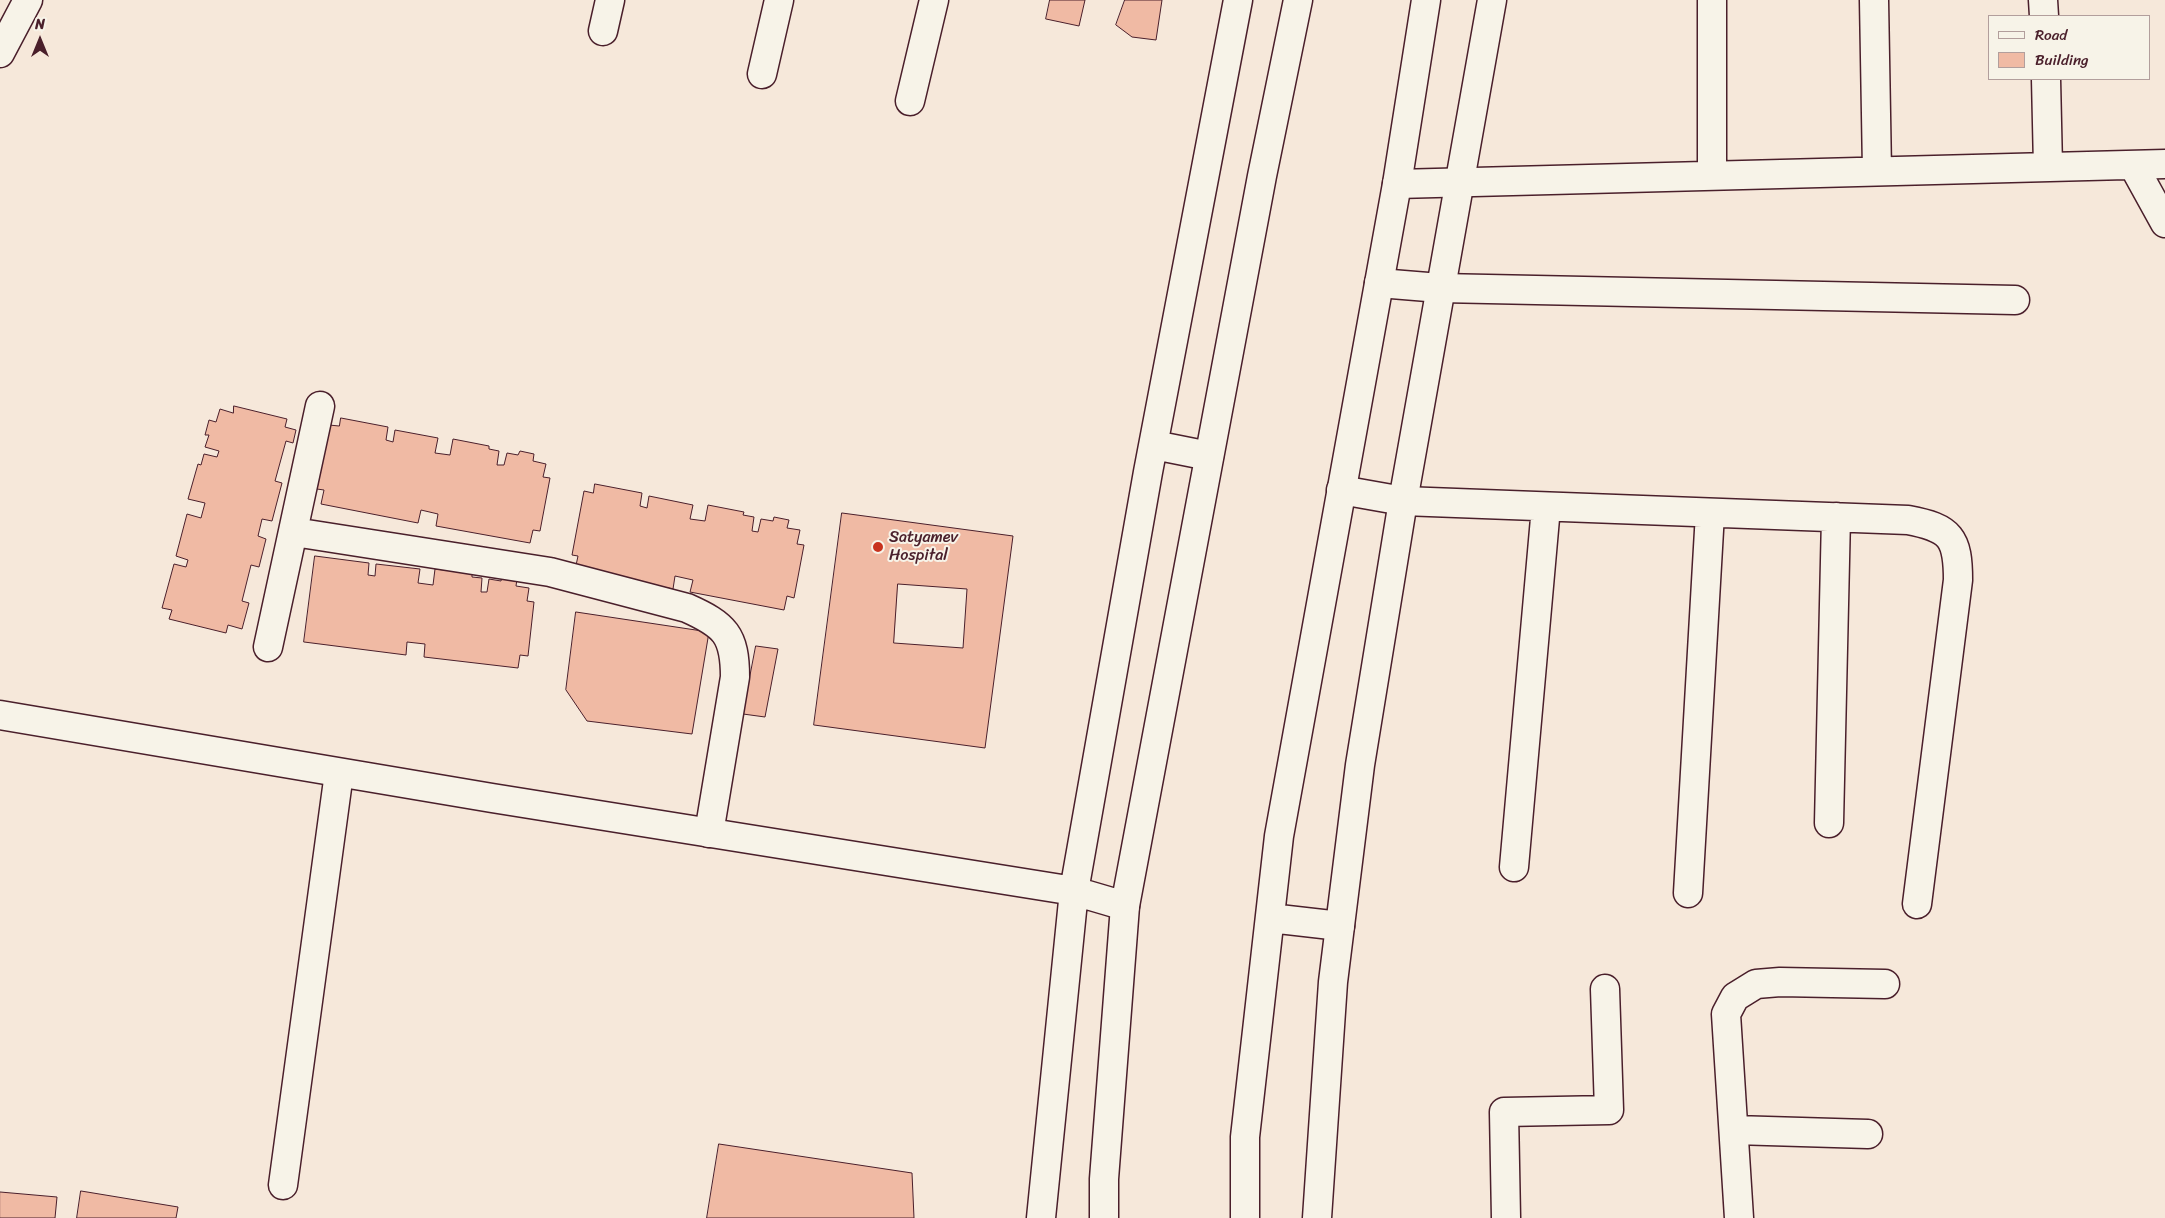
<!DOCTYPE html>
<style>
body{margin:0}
#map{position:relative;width:2165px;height:1218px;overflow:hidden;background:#f6e8da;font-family:Sriracha,sans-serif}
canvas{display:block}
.legend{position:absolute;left:1988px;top:15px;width:162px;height:65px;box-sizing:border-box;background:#f7f3e8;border:1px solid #b29e9c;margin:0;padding:6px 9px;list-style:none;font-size:15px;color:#4a1f2b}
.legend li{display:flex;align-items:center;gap:10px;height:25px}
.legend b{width:25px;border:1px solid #b29e9c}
.north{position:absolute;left:15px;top:15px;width:50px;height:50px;-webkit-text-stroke:4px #f7f3e8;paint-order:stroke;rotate:0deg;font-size:14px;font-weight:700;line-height:20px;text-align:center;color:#4a1f2b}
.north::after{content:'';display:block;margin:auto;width:18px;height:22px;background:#4a1f2b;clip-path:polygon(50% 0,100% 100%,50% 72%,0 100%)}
</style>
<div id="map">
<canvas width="2165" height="1218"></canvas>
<ul class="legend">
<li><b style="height:6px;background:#f7f3e8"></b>Road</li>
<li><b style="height:14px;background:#f0baa4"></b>Building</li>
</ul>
<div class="north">N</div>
</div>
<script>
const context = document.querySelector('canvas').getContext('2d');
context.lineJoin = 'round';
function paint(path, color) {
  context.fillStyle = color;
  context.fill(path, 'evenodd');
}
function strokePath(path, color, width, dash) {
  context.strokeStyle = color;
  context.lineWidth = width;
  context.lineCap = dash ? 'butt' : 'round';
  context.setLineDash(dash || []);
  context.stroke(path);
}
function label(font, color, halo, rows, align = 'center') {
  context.font = font + ' Sriracha,sans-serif';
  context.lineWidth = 4;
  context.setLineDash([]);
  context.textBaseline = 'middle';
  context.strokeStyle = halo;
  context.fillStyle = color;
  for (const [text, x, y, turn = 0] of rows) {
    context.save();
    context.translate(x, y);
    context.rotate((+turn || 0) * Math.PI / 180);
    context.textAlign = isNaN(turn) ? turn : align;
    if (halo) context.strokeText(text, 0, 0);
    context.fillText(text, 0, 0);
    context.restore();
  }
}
const building = new Path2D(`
 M1050 0H1085L1079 26 1046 19Z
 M1125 0H1162L1156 40 1132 37 1116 25Z
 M234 406 287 419 285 427 296 430 293 443 286 441 275 481 282 483 272 521 262 519 258 536 266 539 259 567 251 565 242 601 249 603 242 629 228 625 226 633 169 619 172 610 162 608 174 564 186 567 188 560 176 556 187 514 201 518 205 503 188 499 198 464 201 465 204 454 217 457 219 451 205 447 209 435H205L209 420 216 422 220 409 233 413Z
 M341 418 388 427 386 440 393 442 395 430 438 438 435 453 450 455 453 439 489 446V449L499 451 497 465H504L507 453 518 455 520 451 534 454 533 461 546 464 543 477 550 478 540 531 533 530 530 543 436 526 438 514 421 510 418 523 321 504 324 490 317 489 329 425 339 426Z
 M595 484 642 493 640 506 647 508 649 496 693 505 690 519 705 521 708 505 744 512 743 515 754 517 752 531 758 532 761 519 773 521 774 517 789 520 787 528 800 530 797 544 804 545 794 598 787 596 784 610 690 592 693 580 675 576 673 589 575 570 578 556 572 555 584 491 593 493Z
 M842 513 1013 536 985 748 814 725ZM898 584 967 589 963 648 894 643Z
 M315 556 369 563 368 575 375 576 376 564 420 569 418 583 433 585 435 569 472 573V577L482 578 481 592H487L489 579 501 581 502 577 517 579 516 586 529 588 527 601 534 602 528 656 520 655 518 668 424 657 425 644 407 642 406 655 304 642Z
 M576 612 709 632 692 734 587 721 566 690Z
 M756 646 778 649 765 717 743 714Z
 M719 1144 912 1173 914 1218H707Z
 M81 1191 178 1207 176 1218H77Z
 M0 1192 57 1197 55 1218H0Z`);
paint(building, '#f0baa4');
strokePath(building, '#4a1f2b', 1);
const minor = new Path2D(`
 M1712 0V175
 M1874 0 1877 171
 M2043 0 2044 16
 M603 31 610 0
 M762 74 779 0
 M2046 79 2048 167
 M910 101 934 0
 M2133 165 2165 223
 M1397 184 2165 164
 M1379 283 1440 288 2015 300
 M1341 490 1403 501 1908 520C1951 528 1958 538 1958 580L1917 904
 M294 532 550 572 687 608C725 625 735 635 735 677L709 833
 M268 647 320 406
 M1829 823 1836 517
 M1514 867 1546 507
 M1688 893 1710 513
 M1734 1130 1868 1134
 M283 1185 339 773
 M1506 1218 1504 1112 1609 1110 1605 989
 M1739 1218 1726 1014 1735 997 1756 984 1780 982 1885 984`);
const tertiary = new Path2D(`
 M0 53 28 0
 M1154 445 1209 456
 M0 715 492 798 1074 891 1125 906
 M1041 1218 1074 891 1148 472 1238 0
 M1317 1218 1333 982 1360 765 1403 501 1492 0`);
const primary = new Path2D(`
 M1270 918 1340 926
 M1104 1218V1179L1125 906 1262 176 1298 0
 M1245 1218V1137L1279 836 1397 184 1426 0`);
strokePath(minor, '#4a1f2b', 31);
strokePath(tertiary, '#4a1f2b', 31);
strokePath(primary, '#4a1f2b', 31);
strokePath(minor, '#f7f3e8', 28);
strokePath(tertiary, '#f7f3e8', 28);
strokePath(primary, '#f7f3e8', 28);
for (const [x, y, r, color] of [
 [878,547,6,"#c8321e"]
]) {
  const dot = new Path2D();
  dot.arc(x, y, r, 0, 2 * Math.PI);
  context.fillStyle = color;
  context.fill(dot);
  strokePath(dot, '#f7f3e8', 2);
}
label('16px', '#4a1f2b', '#f7f3e8', [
 ["Satyamev",889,538],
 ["Hospital",889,556]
], 'left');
</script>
